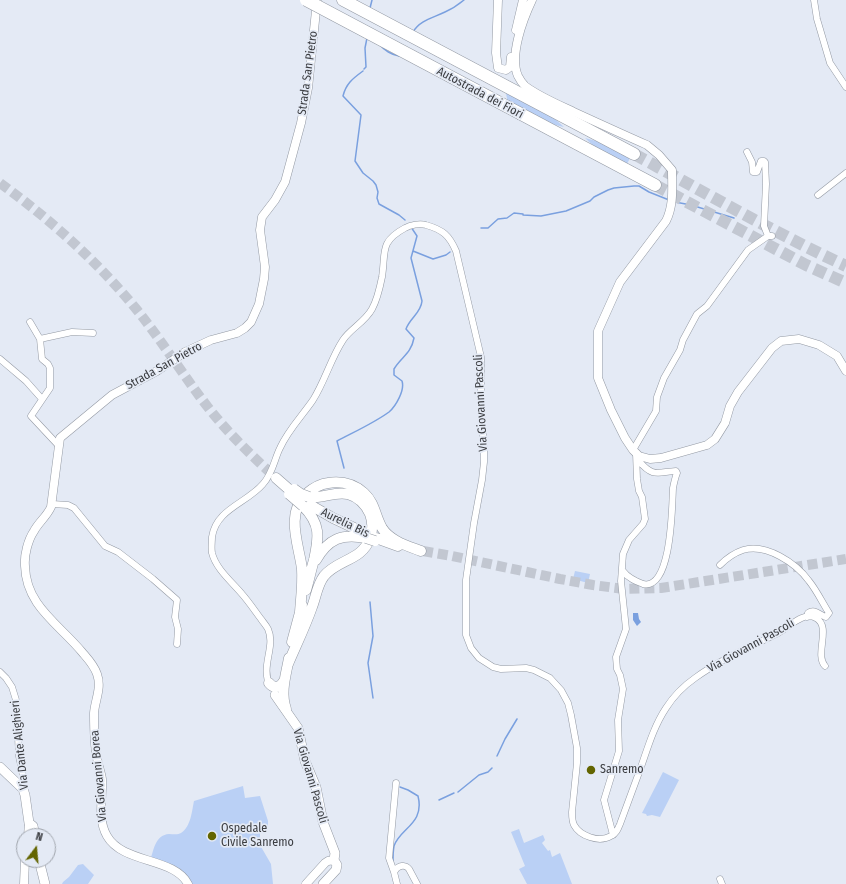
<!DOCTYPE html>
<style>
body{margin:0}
#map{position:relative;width:846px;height:884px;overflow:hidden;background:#e4eaf5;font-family:"Fira Sans Condensed",sans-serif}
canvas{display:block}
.north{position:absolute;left:16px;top:828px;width:40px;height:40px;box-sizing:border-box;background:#e4eaf5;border:1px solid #a0a5ad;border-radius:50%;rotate:16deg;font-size:11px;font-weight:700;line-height:16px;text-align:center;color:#3b3d41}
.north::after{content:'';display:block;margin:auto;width:14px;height:18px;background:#636500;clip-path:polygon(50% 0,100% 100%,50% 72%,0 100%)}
</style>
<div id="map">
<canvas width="846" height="884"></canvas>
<div class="north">N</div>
</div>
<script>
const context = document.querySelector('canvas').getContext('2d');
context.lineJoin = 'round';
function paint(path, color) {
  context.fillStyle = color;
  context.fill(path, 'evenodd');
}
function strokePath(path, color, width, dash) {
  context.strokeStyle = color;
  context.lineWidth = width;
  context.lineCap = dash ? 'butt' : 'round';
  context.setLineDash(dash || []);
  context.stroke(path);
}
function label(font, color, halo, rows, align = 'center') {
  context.font = font + ' "Fira Sans Condensed",sans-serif';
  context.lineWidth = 3.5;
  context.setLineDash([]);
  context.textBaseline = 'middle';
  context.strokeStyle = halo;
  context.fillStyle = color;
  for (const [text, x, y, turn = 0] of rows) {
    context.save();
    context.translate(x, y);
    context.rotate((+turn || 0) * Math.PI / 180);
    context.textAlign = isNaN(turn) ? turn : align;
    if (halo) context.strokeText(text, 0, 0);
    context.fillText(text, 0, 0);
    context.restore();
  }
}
paint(new Path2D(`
 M505 89 547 112 564 127 542 122 508 103Z
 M585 138 604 143 631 156 626 166 600 152Z
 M575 571 590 574 588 583 573 579Z
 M663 772 679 780 660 817 652 815 647 816 646 814 642 813Z
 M243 786 245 798 260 796 268 821V827L260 831V845L271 864 273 884H190L151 858C154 848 156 835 169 834 173 834 178 835 181 833 191 827 192 810 194 801Z
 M519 829 524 843 543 835 545 840 542 843 548 851 550 850 552 857 560 853 572 884H527L519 869 525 866 511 832Z
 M83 864 94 875 88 884H62L63 882 69 877 78 865Z`), '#bad0f5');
paint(new Path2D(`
 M633 613H638L639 619 641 622 637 626 633 620Z`), '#7aa0df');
strokePath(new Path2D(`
 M370 8 372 0
 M413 32C420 20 433 18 445 12 452 9 458 5 464 0
 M380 45C384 50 392 55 399 56
 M364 69 366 67 365 48 367 38
 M363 71C352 79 346 84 343 96L361 115 355 161 363 173 373 181 376 185 378 192 377 198 379 204 399 215 405 220
 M675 202 691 205 734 218
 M481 228H488L498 219 507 218 514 213 523 214V215L541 216 566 211 590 201 594 197 608 190 614 188 634 186H639L649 192 669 200
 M413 251 433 259 446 255 450 252
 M344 468 337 441C354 432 374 423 389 412 396 406 405 390 402 381L394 375V369C401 357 411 354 414 338L406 329C410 318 421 313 422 301L411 258 417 236 411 227
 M370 602 373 636 368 663 373 698
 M497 756 505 739 517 719
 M458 792 479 775 488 772 492 768
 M439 800 454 793
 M393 862C393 858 393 851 394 846 400 828 425 824 418 796L408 790 400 787`), '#7aa0df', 1.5);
strokePath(new Path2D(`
 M0 183C51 220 98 262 137 310 162 341 183 375 207 406 227 432 252 456 276 478
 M423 551 452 556 560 579 593 585 624 589 661 588 846 559`), '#c2c7d1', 10, [10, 5]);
strokePath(new Path2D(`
 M634 154C704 192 773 232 846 266
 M655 185 806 265 846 283`), '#c2c7d1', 12, [12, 6]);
const minor = new Path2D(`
 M814 0 817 19 830 63 846 87
 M747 152 752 162 753 172H757L761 161H764L765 162 766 184 764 226 768 236
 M818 195 846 173
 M30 322 40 339 42 359 48 364 50 368V388L31 416 59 446
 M40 339 72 332 93 333
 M0 359 26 381 42 399
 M633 450 656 411 657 397 664 378 680 350 683 340 697 314 707 306 748 250 768 236H772
 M52 504 68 505 74 508 105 546 118 552 153 579 177 600 175 617 178 629 177 644
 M720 565C726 559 734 553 743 550 766 543 796 563 809 581 817 591 822 602 829 613L826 617C819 615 815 608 808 613L807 617
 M623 571C628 578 635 581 643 584 672 591 672 505 673 488 674 483 675 478 677 473L676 471C658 472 653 478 639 461V456
 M0 672 6 678 12 687 16 700 19 756 24 781 23 789
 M270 686C260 666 276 647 268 629 266 625 263 622 261 619 255 611 249 602 242 594 232 582 216 569 212 553 211 548 212 542 212 537 216 509 247 503 263 484 273 473 274 460 280 448 288 430 302 416 313 400 325 381 331 358 343 340 350 329 365 322 372 309 377 300 380 287 382 277 386 252 379 242 405 228 410 225 420 223 426 225 443 230 449 235 456 251L481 357V404L484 449V462L482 480 474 523 466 580V635L471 648 479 658 493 667 501 669 526 668 534 670 550 678 561 690 568 703 571 715 577 748V763L572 812C572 817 572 821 574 825 580 836 599 843 611 836 616 834 618 829 620 824 627 805 634 786 641 767 648 747 654 726 666 708 673 697 685 685 695 678 721 659 750 647 778 633 789 628 802 611 816 618 832 627 814 654 825 666
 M613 835 604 800 619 751 618 720 623 689 620 675 617 669 616 657 626 629 621 581 623 554 629 540 643 524 645 519 642 497 639 491 637 479 636 453
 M394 872 389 858 396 783
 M720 879 722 884
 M397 884 394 872 397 868C401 865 406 865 409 869L417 884`);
const tertiary = new Path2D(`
 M498 0 496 53 498 68 506 70 510 67 511 57
 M532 0C523 19 509 56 518 76 520 80 523 84 525 86 538 96 559 105 574 112 598 123 622 134 647 145L659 155 672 170C672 188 674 205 666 221L620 282 598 331V378L611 410 625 438 633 450 639 456 650 459 661 458 707 445 715 439 725 423 730 406 738 392 772 348 781 341 799 339 819 345 837 356 846 371
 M516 30 523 0
 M28 836 29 823
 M24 884 25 860
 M188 884C174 857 123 864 107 836 97 819 103 797 102 779 101 772 98 765 97 758 94 744 94 727 94 713 95 700 102 688 97 674 94 665 88 659 82 652 59 624 26 606 25 566 24 555 28 540 34 531 39 522 47 516 51 507L60 438 112 395 157 371 185 352 211 340 237 333 245 328 251 322 259 304 264 279 265 267 260 230 262 217 275 200 285 182 301 123 308 88 317 1
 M306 884 325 863 328 861 334 860`);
const secondary = new Path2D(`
 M275 695 298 728 305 761 316 787 323 822 335 853 334 860 337 865 336 870 323 884
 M0 767 23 789 25 795 29 823 33 826 35 836
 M39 860 45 884`);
const trunk = new Path2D(`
 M276 478 292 492
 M305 502 333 518 367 534
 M303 506C321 524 319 537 314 560 311 570 309 580 306 590
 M376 538 398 546
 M316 560C328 539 342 533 366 538
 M300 612C301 598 303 584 302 569 299 545 285 514 306 494 313 488 319 484 328 483 341 481 354 484 364 493 375 503 375 516 382 528 390 541 408 546 421 551
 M292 642 302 605
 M288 664C296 645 305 627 312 607 316 597 317 585 324 576 338 559 362 561 370 538 373 530 373 522 370 514 366 505 358 497 348 494 334 491 322 499 309 497
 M269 683C274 689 280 688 284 681
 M286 709C280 692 286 675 289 658`);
const motorway = new Path2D(`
 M343 0 634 154
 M521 114 655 185`);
strokePath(minor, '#9399a3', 7);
strokePath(tertiary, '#9399a3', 9);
strokePath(secondary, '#9399a3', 10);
strokePath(trunk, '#9399a3', 11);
strokePath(motorway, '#9399a3', 13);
strokePath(minor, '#fff', 6);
strokePath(tertiary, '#fff', 8);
strokePath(secondary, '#fff', 9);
strokePath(trunk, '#fff', 10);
strokePath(motorway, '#fff', 12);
const trunkBridge = new Path2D(`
 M294 489 301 494 309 497
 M289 494 303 506
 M366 538 375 541`);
const motorwayBridge = new Path2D(`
 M306 0 521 114`);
strokePath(trunkBridge, '#9399a3', 11, []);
strokePath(motorwayBridge, '#9399a3', 13, []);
strokePath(trunkBridge, '#fff', 10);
strokePath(motorwayBridge, '#fff', 12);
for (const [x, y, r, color] of [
 [591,770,5,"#636500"],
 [212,836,5,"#636500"]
]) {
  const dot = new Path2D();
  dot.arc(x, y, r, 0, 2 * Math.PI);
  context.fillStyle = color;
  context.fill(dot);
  strokePath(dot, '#e4eaf5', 1.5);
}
label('12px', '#3b3d41', '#e4eaf5', [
 ["Strada San Pietro",308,73,-82],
 ["Autostrada dei Fiori",480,93,28],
 ["Strada San Pietro",164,366,-29],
 ["Via Giovanni Pascoli",481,403,-93],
 ["Aurelia Bis",345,523,26],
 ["Via Giovanni Pascoli",751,646,-29],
 ["Via Dante Alighieri",20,745,-96],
 ["Via Giovanni Borea",99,776,-95],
 ["Via Giovanni Pascoli",310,776,74]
]);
label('12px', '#3b3d41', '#e4eaf5', [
 ["Sanremo",600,770],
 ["Ospedale",221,829],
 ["Civile Sanremo",221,843]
], 'left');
</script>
